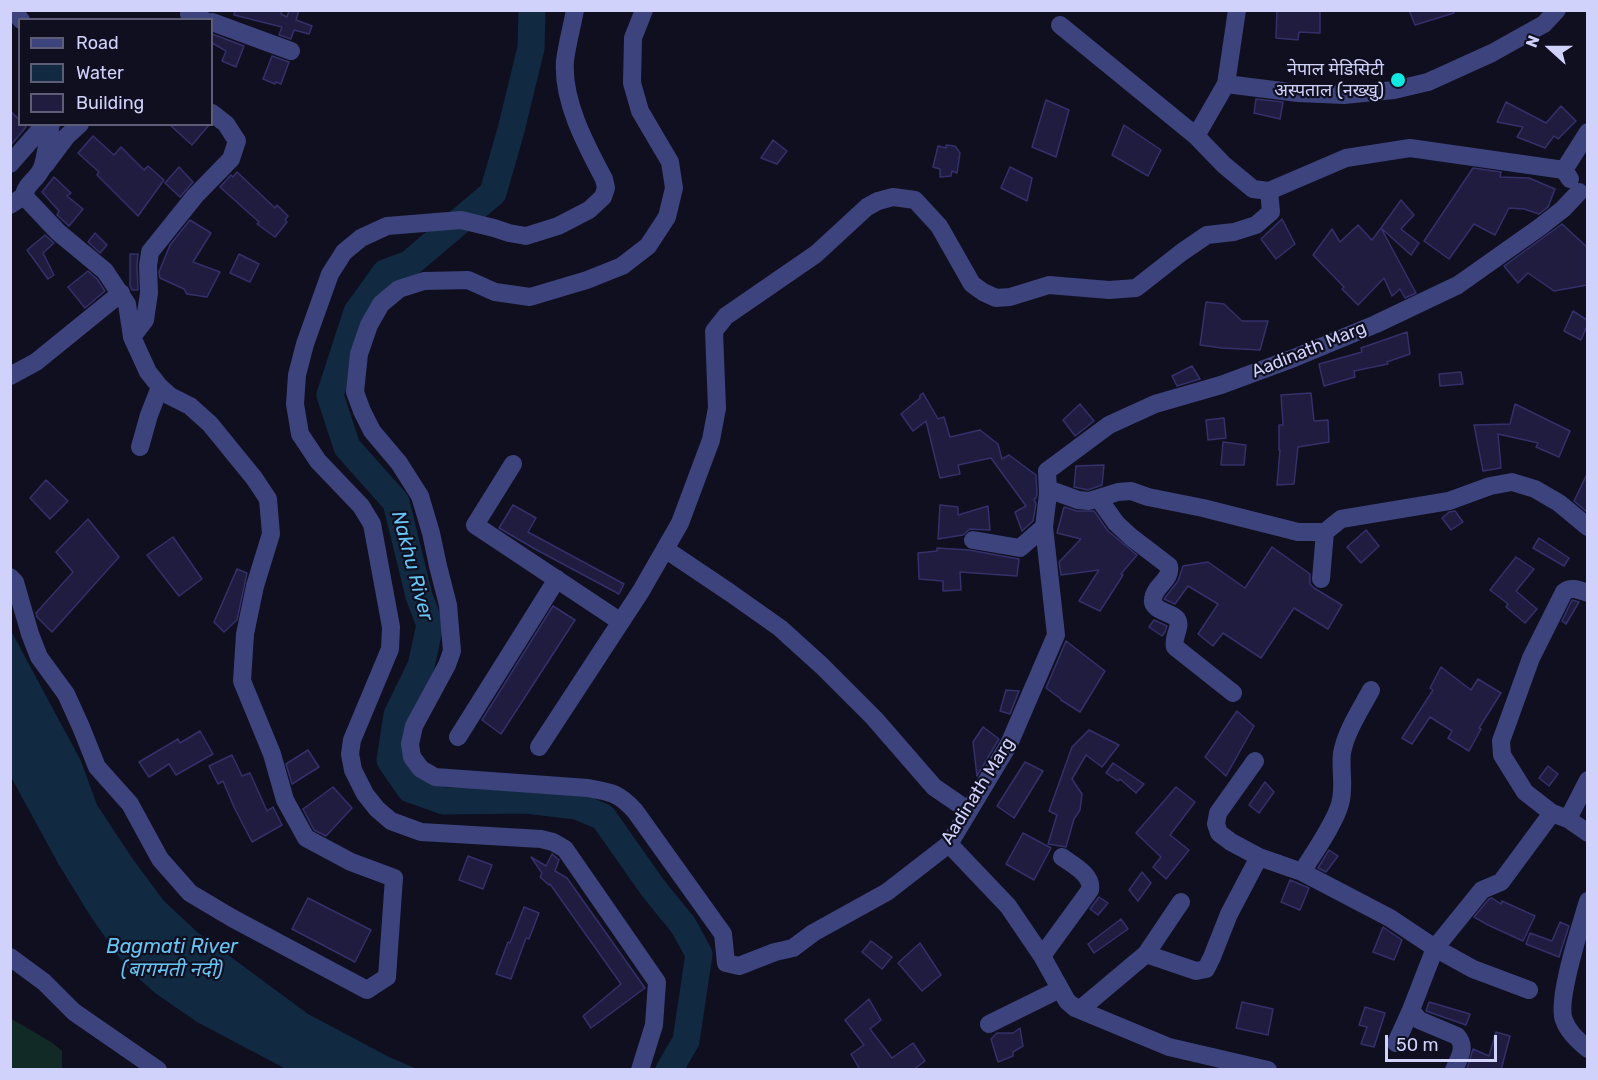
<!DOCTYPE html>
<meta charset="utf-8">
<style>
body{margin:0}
#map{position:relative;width:1598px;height:1080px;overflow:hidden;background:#0f0f20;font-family:Rubik,sans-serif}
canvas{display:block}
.frame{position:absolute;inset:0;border:12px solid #d1d2fc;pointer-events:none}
.legend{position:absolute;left:18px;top:18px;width:195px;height:108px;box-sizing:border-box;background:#0f0f20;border:2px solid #5d5d78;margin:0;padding:8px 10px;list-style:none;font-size:18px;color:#d1d2fc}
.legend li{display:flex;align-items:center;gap:12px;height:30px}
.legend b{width:30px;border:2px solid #5d5d78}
.north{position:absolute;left:1520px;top:18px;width:60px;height:60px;-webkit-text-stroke:4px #0f0f20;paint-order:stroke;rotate:291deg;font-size:16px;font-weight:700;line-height:24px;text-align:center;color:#d1d2fc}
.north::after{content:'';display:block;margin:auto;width:21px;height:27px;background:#d1d2fc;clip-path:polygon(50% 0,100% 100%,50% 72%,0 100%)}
.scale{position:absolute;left:1385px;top:1035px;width:112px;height:27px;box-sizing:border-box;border:3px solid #d1d2fc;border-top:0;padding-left:8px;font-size:18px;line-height:21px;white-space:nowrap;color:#d1d2fc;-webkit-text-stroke:4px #0f0f20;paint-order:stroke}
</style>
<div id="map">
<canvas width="1598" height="1080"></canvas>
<div class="frame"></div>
<ul class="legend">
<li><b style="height:8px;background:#3d437c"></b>Road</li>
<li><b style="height:16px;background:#112a42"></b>Water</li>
<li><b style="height:16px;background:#1f1c40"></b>Building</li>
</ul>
<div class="north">N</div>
<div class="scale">50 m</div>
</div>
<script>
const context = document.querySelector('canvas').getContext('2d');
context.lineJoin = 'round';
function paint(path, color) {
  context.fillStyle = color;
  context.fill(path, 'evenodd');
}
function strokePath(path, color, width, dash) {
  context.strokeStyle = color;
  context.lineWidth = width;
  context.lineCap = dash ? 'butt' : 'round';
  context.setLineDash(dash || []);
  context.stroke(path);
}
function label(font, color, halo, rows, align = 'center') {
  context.font = font + ' Rubik,"Noto Sans Devanagari",sans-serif';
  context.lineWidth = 4.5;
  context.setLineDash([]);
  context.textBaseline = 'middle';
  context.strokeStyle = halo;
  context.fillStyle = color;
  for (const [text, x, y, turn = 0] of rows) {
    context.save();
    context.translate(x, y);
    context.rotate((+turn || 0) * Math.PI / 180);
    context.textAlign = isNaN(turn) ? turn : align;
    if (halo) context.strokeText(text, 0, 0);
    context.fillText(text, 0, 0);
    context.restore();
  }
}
paint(new Path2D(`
 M10 1018 51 1042 62 1051V1069H11Z`), '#122a26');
paint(new Path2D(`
 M10 629 81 761 97 805 132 858 164 901 197 932 308 1014 389 1057 417 1069H286L197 1022 155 993 126 967 91 917 59 865 11 777Z`), '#112a42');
strokePath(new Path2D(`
 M532 10 531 48 511 130 493 193 409 264 385 273 357 312 330 395 347 447 396 502 419 596 430 625 421 666 397 715 390 760 410 789 444 801 526 800 577 806 603 817 653 888 683 925 699 954 686 1041 669 1070`), '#112a42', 27);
const building = new Path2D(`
 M235 10H282L281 14 287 17 289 10H299L296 20 312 26 309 34 294 30 291 39 279 35 282 27 234 15Z
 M1277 10H1320V33L1299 32 1298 40 1276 38Z
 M1409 10H1453L1454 13 1415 25Z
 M212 34 244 46 236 67 222 61 226 51 212 43V45Z
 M272 56 289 62 281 84 276 82 275 84 263 79Z
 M1256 99 1283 102 1280 119 1254 113Z
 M1046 100 1069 110 1056 157 1032 147Z
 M1506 102 1546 123 1561 106 1576 121 1558 139 1554 136 1545 148 1517 137 1523 127 1497 122Z
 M10 111 20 120V124H24L26 127 10 146Z
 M169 124H208L209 125 192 145Z
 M1124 125 1161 150 1148 176 1112 155Z
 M93 136 114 155 121 147 144 170 148 166 164 180 138 216 97 175 99 172 78 153Z
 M773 140 787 151 777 164 761 158Z
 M946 145 955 146 960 153 957 173 952 171 951 176 940 177V169L933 167 938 146 946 148Z
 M179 167 193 182 180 197 165 183Z
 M1010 167 1032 178 1027 201 1001 188Z
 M1473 168 1501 172 1500 177 1529 178 1555 189 1548 207 1539 214 1524 209 1509 208 1495 235 1474 224 1449 259 1424 241Z
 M237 172 275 208 277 205 288 216 285 220 287 222 275 237 257 224 259 222 220 187 231 175 233 177Z
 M54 177 71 193 67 196 83 209 69 226 57 215 59 211 42 192Z
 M1401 200 1414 215 1401 229 1419 243 1411 255 1381 228Z
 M1282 219 1295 244 1276 259 1261 239Z
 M190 220 211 233 193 262 220 272 207 297 187 294 184 289 160 278 159 272 170 245Z
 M1562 224 1587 247V285L1554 291 1528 273 1518 283 1504 266Z
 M1358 225 1372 240 1381 228 1416 293 1405 298 1400 289 1392 296 1384 278 1358 305 1342 289 1344 287 1313 255 1332 229 1340 242Z
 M95 233 107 245 100 253 88 242Z
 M45 235 54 243 43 253 54 275 48 279 27 250Z
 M130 254H138L137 266 138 290H132L130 286Z
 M239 254 259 264 250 282 230 273Z
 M88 271 97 279 105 291 85 308 68 287Z
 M1206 302 1224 304 1242 321H1268L1260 350 1222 348 1200 345Z
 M1573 311 1587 320V326L1581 340 1564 331Z
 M1407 332 1410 354 1387 362 1388 364 1354 371 1355 377 1324 386 1319 364 1362 352 1361 348Z
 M1192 366 1200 379 1177 386 1172 376Z
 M1461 372 1463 384 1440 386 1439 374Z
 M923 393 938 419 944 417 950 437 980 430 998 444 1002 459 1009 455 1036 475 1037 494 1036 498 1034 499 1036 504 1033 521 1022 531 1015 512 1026 506 991 458 958 465 960 474 940 478 926 421 913 431 901 414 920 398V395Z
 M1311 393 1314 421 1328 420 1329 442 1298 447 1294 484 1277 485 1280 450H1279V425H1283L1281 395Z
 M1080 404 1094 421 1075 436 1063 420Z
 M1515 404 1570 431 1559 457 1536 447 1538 443 1498 434 1501 468 1483 471 1474 425 1510 424Z
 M1224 418 1226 438 1208 440 1206 420Z
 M1223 442 1246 445 1244 465H1221Z
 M1104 465 1102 485 1088 490 1074 487 1076 466Z
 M1587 474V512L1574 501Z
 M46 480 68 501 50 519 30 498Z
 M513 505 536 518 528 532 624 584 619 594 535 549 499 528Z
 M940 505 958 507V515L988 506 990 530 970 529 963 535 938 539Z
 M1064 507 1077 511H1094L1108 531 1137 555 1121 574 1123 575 1100 611 1079 601 1099 570 1061 575 1059 562 1081 539 1057 533Z
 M1455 511 1463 522 1451 530 1442 518 1449 512Z
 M88 519 119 557 52 632 37 617 36 613 73 572 56 552Z
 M1366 530 1379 546 1361 563 1347 547Z
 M173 537 202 579 179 596 147 555Z
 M1539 538 1569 558 1564 566 1533 548Z
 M1272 547 1310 574V584L1314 588 1342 605 1328 629 1294 608 1261 658 1223 633 1213 646 1198 634 1218 604 1188 586 1175 604 1164 599 1178 581 1183 566 1208 562 1245 588Z
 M937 548 969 550 1019 559 1017 576 960 572 961 590 943 591V581L919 579 918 553 937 551Z
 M1516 557 1534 569 1516 591 1537 609 1525 623 1506 607 1508 604 1490 590Z
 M237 569 247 573 237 620 224 632 214 622Z
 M1572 600 1579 602 1566 624 1562 621Z
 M553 606 575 620 501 734 482 720Z
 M1154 620 1167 626 1165 632 1162 636 1149 627Z
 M1066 641 1105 671 1080 712 1061 700V699L1046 688Z
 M1441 667 1471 690 1478 679 1501 693 1479 728 1481 729 1469 751 1448 738 1452 731 1430 717 1412 744 1402 738 1433 690 1430 688Z
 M1006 690 1019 691 1010 714 1000 711Z
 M1237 711 1254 726 1226 776 1205 757Z
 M983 727 999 739 977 776 973 742Z
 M1089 730 1119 745 1102 767 1086 755 1072 779 1082 794 1080 810 1074 819 1066 847 1048 844 1057 815 1049 811 1072 747Z
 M200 731 213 754 176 775 169 764 149 777 139 762 178 739 180 743Z
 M308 750 319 767 292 784 286 764Z
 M232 755 242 776 250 773 267 811 273 807 282 825 252 842 234 807 223 781 218 784 209 766Z
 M1025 762 1043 771 1014 818 997 806Z
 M1113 763 1144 784 1136 793 1120 779 1118 781 1106 773Z
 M1548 766 1558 774 1549 786 1539 778Z
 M1265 782 1274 792 1259 813 1249 805Z
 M333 787 352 808 326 836 314 830 303 809Z
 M1176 787 1195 802 1170 835 1189 850 1166 879 1153 867 1161 857 1136 833Z
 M1023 833 1051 848 1034 880 1006 864Z
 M1329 850 1338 856 1326 872 1318 868Z
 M552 854 559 860 555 871 567 878 645 988 591 1028 583 1016 621 984 550 884 549 885 540 877 542 873 531 857 546 866Z
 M468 856 492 865 483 889 459 880Z
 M1142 872 1151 883 1138 901 1129 890Z
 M1290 880 1309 888 1300 910 1281 902Z
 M1099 897 1108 903 1098 915 1090 909Z
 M308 898 371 930 355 962 292 929Z
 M1492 898 1501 904 1502 901 1535 916 1523 941 1488 925 1474 917 1489 899Z
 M524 907 539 913 529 939 526 938 511 979 496 974 508 942 510 943Z
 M1121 919 1128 929 1094 953 1088 944Z
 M1560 922 1569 926 1559 957 1526 944 1530 933 1552 941Z
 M1383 927 1402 940 1394 960 1373 952Z
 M871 941 892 957 882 969 862 952Z
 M920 943 941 975 922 991 898 963Z
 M869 999 881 1020 870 1029 892 1058 913 1043 925 1061 913 1070H860L851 1054 864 1045 845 1020Z
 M1242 1002 1273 1009 1268 1035 1236 1028Z
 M1429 1002 1470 1014 1466 1025 1426 1011Z
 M1365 1007 1385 1013 1374 1047 1361 1044 1367 1027 1359 1025Z
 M1020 1028 1023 1046 1013 1052V1056L998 1062 991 1039 997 1033H1013Z
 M1496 1032 1510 1036 1501 1070 1467 1069 1473 1049 1489 1056Z`);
paint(building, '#1f1c40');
strokePath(building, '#34306a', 1.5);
strokePath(new Path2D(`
 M13 10 21 20
 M575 10C572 27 567 44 565 61 562 101 586 145 604 179L606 188 603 197 589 210 558 226 526 236 509 233 494 228 461 220 387 226 361 238 344 252 330 274 305 344 297 375 295 404 300 434 318 461 361 506 372 524 391 627 390 649 352 740 350 754 353 770 365 794 377 809 391 821 421 832 541 839 553 842 565 849 657 982 654 1025 640 1070
 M644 10 633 38 632 83 640 111 670 162 674 188 667 217 648 246 622 266 587 280 530 297 495 292 468 280 424 281 399 289 381 304 369 325 359 354 355 392 362 411 372 431 399 463 420 496 431 533 438 566 448 605 452 651 447 665 414 726 410 744 412 757 421 769 435 777 588 788C611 792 619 793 635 811L723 934 726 963 739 966 775 952 793 948 813 933 887 892 949 844 1009 744 1056 635 1044 527
 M189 14 204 20
 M212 22 291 51
 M1060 25 1196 136 1224 165 1253 189 1269 191 1346 158 1410 148 1564 170
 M1226 84 1298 93 1344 95 1394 90 1428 82 1492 53 1544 24 1557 10
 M1196 136 1226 84 1237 10
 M10 164 45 124
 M45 165 66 137 80 124
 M1570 179 1564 170 1588 132
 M10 205 24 196C25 184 37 180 42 168 46 158 48 136 51 124
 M132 337 145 320 149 293 148 266 150 252 195 196 231 159 237 141 226 124 212 113
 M10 376 36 362 121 293
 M140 447 149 415 160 387
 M513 464 475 525 621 622
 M1048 489 1078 500 1089 501 1118 492 1131 491 1148 497 1203 508 1298 532H1325
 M1099 499 1116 523 1131 537 1169 566C1172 580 1154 586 1153 599 1151 611 1171 612 1177 619 1182 627 1172 637 1175 647L1233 693
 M973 540 1020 548 1044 527 1048 494 1047 471 1109 425 1155 404 1221 385 1294 358 1376 324 1458 285 1540 227 1563 209 1579 192
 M665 549 729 592 780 628 822 666 874 718 934 787 969 811
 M10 577 15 582 30 634 39 657 66 694 81 727 97 767 130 804 160 859 190 893 232 918 367 990 387 977 394 878 351 862 306 838 285 800 272 754 242 681 245 634 255 586 271 534 268 499 254 478 210 424 190 406 170 396 160 387 148 372 132 337 127 304 105 271 58 232 24 196
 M1321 579 1325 532 1341 519 1449 501 1490 486 1512 482 1535 489 1559 503 1588 527
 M1588 593C1579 590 1571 586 1564 592L1531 658 1501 741 1502 755 1525 792 1552 813 1568 819 1588 833
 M458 737 557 579
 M539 747 641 591 680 523 711 440 717 408 714 331 726 316 816 254 867 207 878 201 893 197 915 200 939 226 972 284 983 292 996 298 1010 297 1049 285 1109 290 1136 288 1182 252 1207 235 1234 232 1256 225 1271 212 1269 191
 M1255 761 1218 813 1216 824 1219 833 1231 842 1259 857 1302 872 1390 918 1435 948 1473 969 1529 990
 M1568 819 1588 780
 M949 844 1008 906 1042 956 1067 1001 1075 1008 1083 1007 1146 954 1196 971 1206 969 1212 957 1229 914 1259 857
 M1302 872C1313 854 1335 823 1340 804 1345 787 1340 770 1342 753 1346 731 1361 709 1371 690
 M1588 901C1581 925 1556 1000 1564 1020 1568 1032 1578 1041 1588 1049
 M1146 954 1181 902
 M1042 956 1090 890C1093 875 1073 865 1062 857
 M10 957 44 982 74 1012 158 1070
 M1075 1008 1169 1047 1268 1070
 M989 1024 1060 989
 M1396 1043 1411 1010
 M1454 1070C1459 1058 1467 1047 1457 1036L1419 1020 1411 1010 1435 948 1482 890 1501 882 1552 813`), '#3d437c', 18);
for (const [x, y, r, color] of [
 [1398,80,8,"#10e9e2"]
]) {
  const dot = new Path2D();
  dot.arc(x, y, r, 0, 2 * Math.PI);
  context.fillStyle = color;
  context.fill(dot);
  strokePath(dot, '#0f0f20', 2);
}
label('18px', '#d1d2fc', '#0f0f20', [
 ["नेपाल मेडिसिटी",1384,70],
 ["अस्पताल (नख्खु)",1384,91]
], 'right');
label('18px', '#d1d2fc', '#0f0f20', [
 ["Aadinath Marg",1309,350,-22],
 ["Aadinath Marg",978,791,-58]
]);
label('italic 20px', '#66c5f5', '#0f0f20', [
 ["Nakhu River",412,566,75],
 ["Bagmati River",172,947],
 ["(बागमती नदी)",172,970]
]);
</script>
